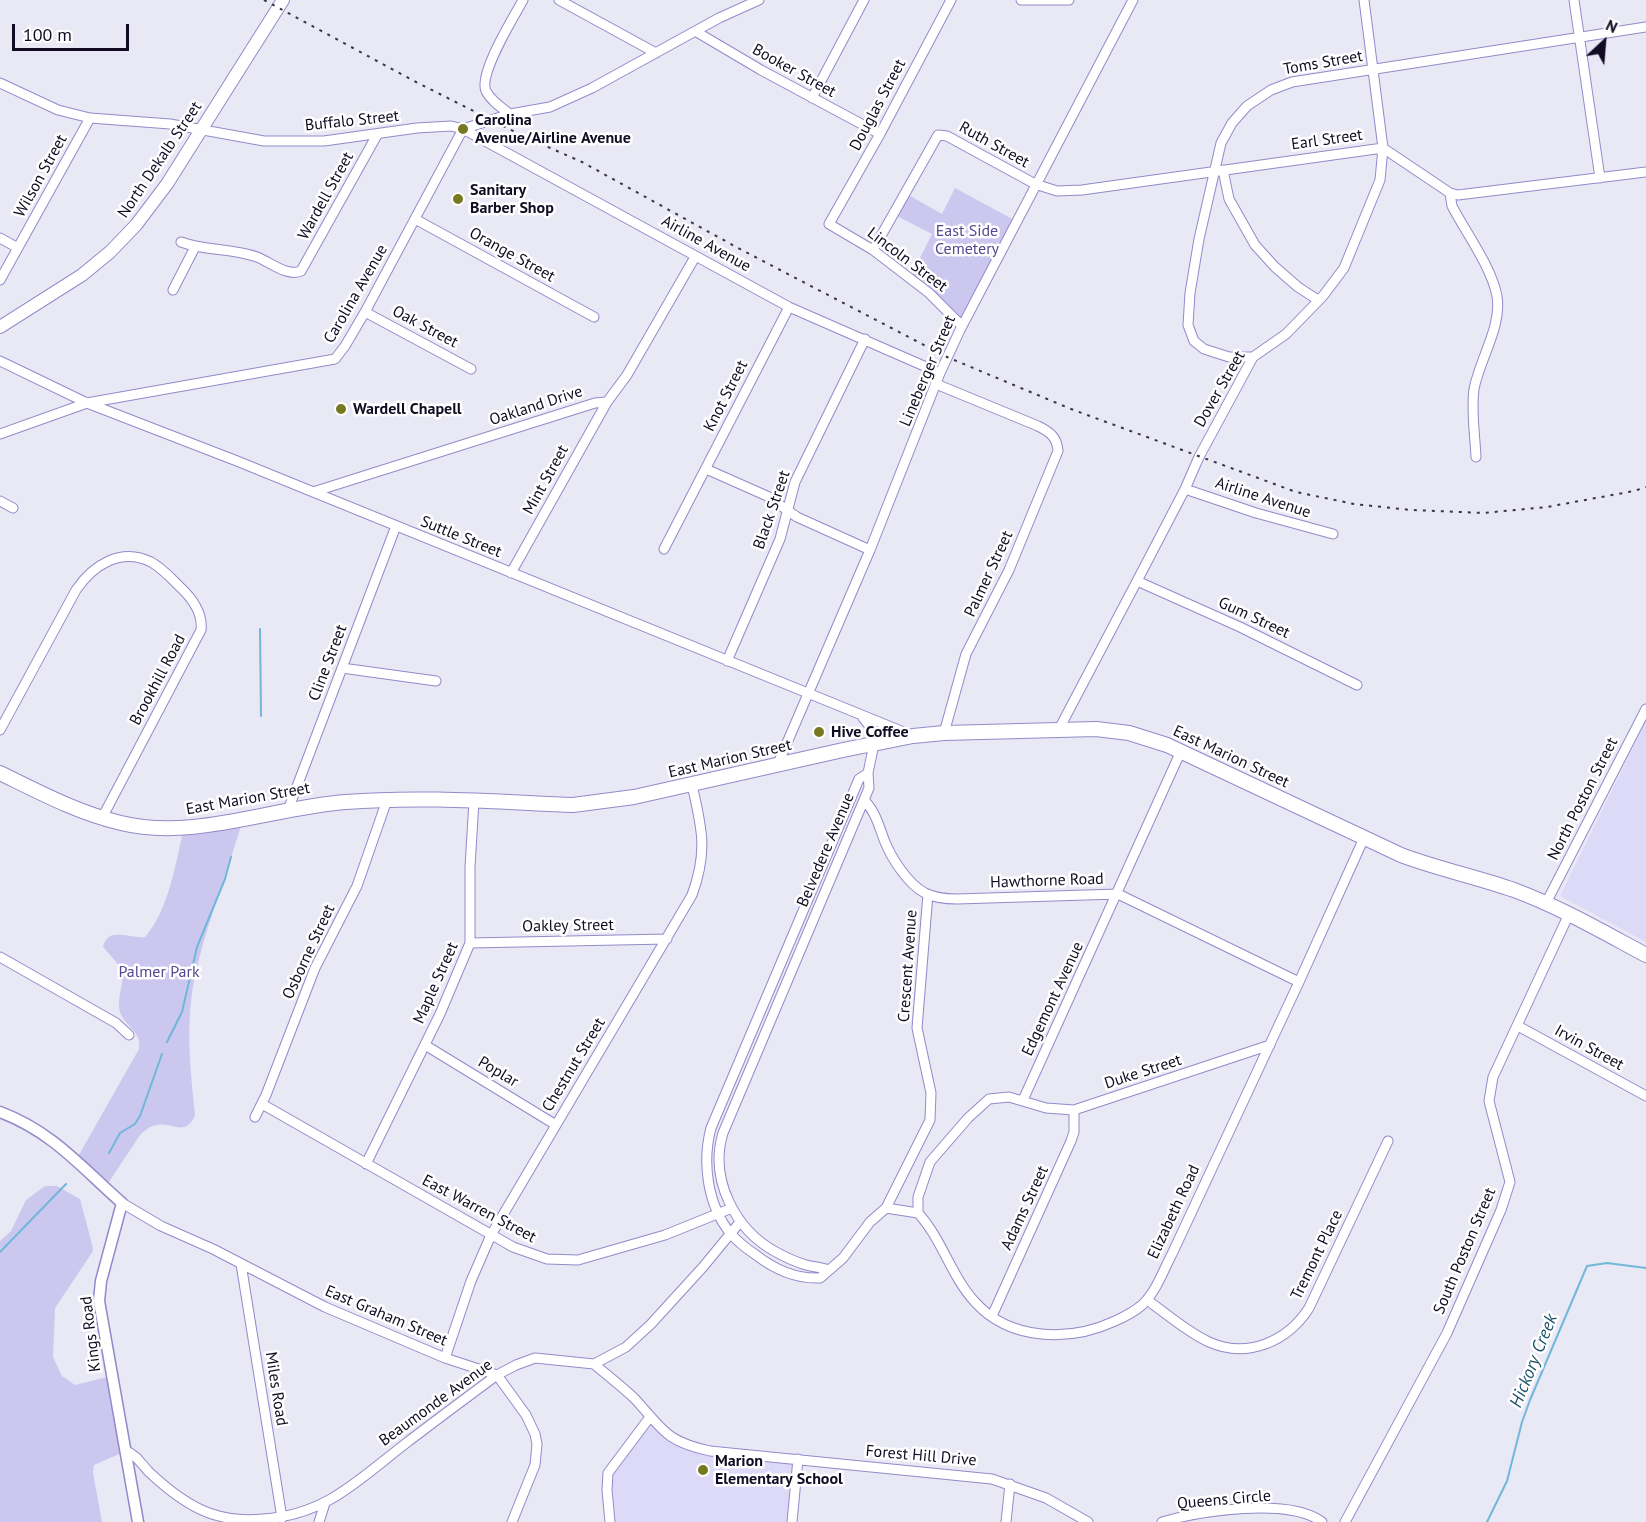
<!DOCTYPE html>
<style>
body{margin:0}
#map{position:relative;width:1646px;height:1522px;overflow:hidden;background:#e9e8f5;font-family:"PT Sans",sans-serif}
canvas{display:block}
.north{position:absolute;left:1574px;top:12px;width:60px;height:60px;-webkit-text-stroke:4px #fff;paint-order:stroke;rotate:26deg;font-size:16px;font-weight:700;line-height:24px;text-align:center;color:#110c23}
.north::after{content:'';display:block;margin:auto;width:21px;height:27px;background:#110c23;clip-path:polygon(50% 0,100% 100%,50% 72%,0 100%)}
.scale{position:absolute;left:12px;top:24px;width:117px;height:27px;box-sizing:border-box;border:3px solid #110c23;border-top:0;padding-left:8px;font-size:18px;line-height:21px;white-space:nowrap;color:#110c23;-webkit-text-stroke:4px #fff;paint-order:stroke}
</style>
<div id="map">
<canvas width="1646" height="1522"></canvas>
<div class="north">N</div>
<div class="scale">100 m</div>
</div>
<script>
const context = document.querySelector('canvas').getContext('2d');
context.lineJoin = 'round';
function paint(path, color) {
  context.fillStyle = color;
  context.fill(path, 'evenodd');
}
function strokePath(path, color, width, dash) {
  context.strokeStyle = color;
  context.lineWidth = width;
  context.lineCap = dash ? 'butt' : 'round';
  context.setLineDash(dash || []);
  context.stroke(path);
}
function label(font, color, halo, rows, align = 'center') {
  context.font = font + ' "PT Sans",sans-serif';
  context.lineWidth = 5;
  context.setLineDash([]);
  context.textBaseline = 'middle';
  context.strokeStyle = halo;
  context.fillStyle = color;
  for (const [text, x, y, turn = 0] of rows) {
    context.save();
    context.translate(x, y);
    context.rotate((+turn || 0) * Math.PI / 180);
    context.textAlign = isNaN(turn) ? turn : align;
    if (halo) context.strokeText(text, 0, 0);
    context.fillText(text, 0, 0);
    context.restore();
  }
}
paint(new Path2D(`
 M1646 721V942L1560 896Z
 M650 1417 693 1448 798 1459 792 1522H610L608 1473Z`), '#dddaf8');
paint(new Path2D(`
 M955 188 1016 221 962 326 910 278 932 234 893 214 905 193 942 214Z
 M243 818C227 877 202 932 192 993 186 1034 191 1075 195 1116 184 1137 174 1122 157 1125 150 1126 145 1130 140 1135L105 1188 76 1160 139 1049C142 1031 125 1027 120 1012 116 1000 124 985 122 974 120 964 110 955 103 947 108 925 130 939 145 937 169 910 176 861 184 827Z
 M45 1186H57L80 1199 92 1244 93 1251 55 1308 53 1357 62 1376 75 1385 111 1376 126 1451 94 1465 93 1473 102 1522H0V1241L11 1231 26 1200Z`), '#ccc7ee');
strokePath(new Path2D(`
 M260 629 261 716
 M167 1042 182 1012 197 947 225 879 231 857
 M109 1153 120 1133 135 1124 140 1116 162 1054
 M0 1252 66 1184
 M1487 1522 1507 1481 1522 1422 1530 1400 1587 1266 1607 1263 1646 1268`), '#71b7d9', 2);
const minor = new Path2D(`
 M559 0 656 53
 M951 0 880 134 829 224 873 250 929 293 962 326
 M1021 0H1069
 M1574 0 1600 178
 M695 31 761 70 880 134
 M0 83 58 110 90 118 170 124 264 141H324L417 128 451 126 463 129 789 307 940 373
 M812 98 864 0
 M510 114C502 108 491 101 486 91 478 74 514 17 523 0
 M1223 170 1229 199 1255 245 1275 267 1298 287 1318 300
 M1450 193 1452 206C1466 233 1491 266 1497 296 1502 327 1480 358 1474 389 1471 411 1475 435 1476 457
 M415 219 594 317
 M0 238 18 248
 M181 242C205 251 232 248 257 257 270 262 287 277 301 271L377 135
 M873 250 938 135 947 136 1035 184 1057 191 1082 190 1383 148 1450 193 1458 195 1646 172
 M0 280 90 118
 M173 290 195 247
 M365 312 471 369
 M1253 357H1229L1204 349 1194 341 1188 325 1190 293 1199 239 1221 143 1232 123 1247 106 1271 90 1292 82 1646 27
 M0 361 87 403 237 461 911 735
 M936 384 1038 426C1050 432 1057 437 1058 451L1009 570 966 654 944 733
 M0 434 87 403 335 359 345 346 365 312 463 129 510 114 550 107 592 88 719 18 759 0
 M706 469 767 496 797 517 870 550
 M1185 489 1256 513 1333 534
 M313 492 595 403 607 402 627 375 695 257
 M0 501 13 508
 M664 549 789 307
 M511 573 607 402
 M1137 581 1240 627 1357 685
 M727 661 780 539 795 482 865 339
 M342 668 436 681
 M1059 729 1137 581 1185 489 1199 457 1253 357 1286 334 1323 296 1344 268 1380 180 1383 148 1364 0
 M0 730 76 590C93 565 121 547 151 562 162 568 170 577 179 586 191 597 203 613 201 630L102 818
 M777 766 870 550 940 373 960 330 1133 0
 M868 773 859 779 711 1128C702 1162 707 1205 731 1234 738 1242 747 1249 756 1255 774 1269 796 1279 820 1278L843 1258 870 1222 886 1208 930 1120 931 1093 917 1028 928 894
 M864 800C876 812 879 827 885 842 892 859 908 884 925 893 935 898 946 899 957 899L1118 894 1299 982
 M288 810 396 526
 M1546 903 1646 709
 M470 943 667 939
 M0 957 116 1023 129 1035
 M1518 1026 1646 1096
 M425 1045 556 1125
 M1023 1100 1181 751
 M262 1104 513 1247 547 1259 578 1260 665 1235 732 1208
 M255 1117 266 1095 315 968 357 886 387 800
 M366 1164 440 1014 470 943V867L474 801
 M122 1203 161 1226 213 1249 325 1307 445 1358 497 1375 526 1415 535 1434 537 1444 535 1465 512 1522
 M886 1208 918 1213C942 1239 951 1276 975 1302 1010 1341 1070 1342 1115 1321 1124 1317 1134 1312 1142 1305 1156 1292 1163 1271 1172 1254L1299 982 1364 838
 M918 1213V1197L930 1162 968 1118 989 1099 1009 1097 1046 1108 1074 1110 1270 1045
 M241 1264 282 1518
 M828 1270C821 1267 813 1267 806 1265 796 1262 785 1257 776 1252 735 1230 709 1179 723 1133L869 788 868 773 874 744 872 729 863 718
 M1147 1300C1167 1314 1187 1332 1209 1342 1247 1359 1287 1342 1309 1308L1388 1141
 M992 1316 1071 1141 1074 1132V1110
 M445 1358 471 1281 491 1235 692 895C708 852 702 828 692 785
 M594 1364C607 1375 621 1386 634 1398 663 1429 664 1441 710 1451L992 1479 1046 1498 1088 1522
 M126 1451C136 1454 142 1465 149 1472 166 1488 187 1505 209 1513 226 1519 245 1521 263 1519 326 1515 358 1480 405 1444 435 1421 466 1398 497 1375L516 1365 535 1358 594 1364 626 1347 651 1324 703 1267 740 1222
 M319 1522 325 1503
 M610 1522 607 1490 608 1473 650 1417
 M792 1522 798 1459
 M1006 1522 1010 1484
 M1162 1522C1200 1511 1289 1497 1322 1522
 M1345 1522 1447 1333 1501 1210 1510 1182 1489 1101 1493 1077 1569 914`);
const tertiary = new Path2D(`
 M0 1112C53 1132 81 1167 122 1203L101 1281 99 1301 138 1522`);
const secondary = new Path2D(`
 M0 327 82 275 110 252 136 225 167 184 283 0`);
const primary = new Path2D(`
 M0 773C39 792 78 813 121 823 193 841 274 807 346 802 422 796 498 802 573 805L634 797 843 750 913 736 944 733 1096 729 1129 733 1167 745 1401 855C1438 869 1477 877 1514 890 1560 907 1603 932 1646 955`);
strokePath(minor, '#938ac9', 11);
strokePath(tertiary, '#938ac9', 13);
strokePath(secondary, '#938ac9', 14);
strokePath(primary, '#938ac9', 16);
strokePath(minor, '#fff', 9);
strokePath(tertiary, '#fff', 10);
strokePath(secondary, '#fff', 12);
strokePath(primary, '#fff', 14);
strokePath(new Path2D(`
 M264 0 416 82 529 139
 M523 136 582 162 738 248 947 357 1071 409 1296 492 1354 504 1411 510 1483 513 1547 507 1634 491 1646 487`), '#39344a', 2, [3, 6]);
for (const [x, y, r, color] of [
 [463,129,6,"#777920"],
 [458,199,6,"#777920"],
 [341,409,6,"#777920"],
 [819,732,6,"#777920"],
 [703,1470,6,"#777920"]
]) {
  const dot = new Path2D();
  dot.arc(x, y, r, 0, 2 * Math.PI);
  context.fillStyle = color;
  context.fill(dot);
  strokePath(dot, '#fff', 2);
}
label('16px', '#110c23', '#fff', [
 ["Toms Street",1323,63,-10],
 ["Booker Street",794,71,29],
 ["Douglas Street",878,105,-62],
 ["Buffalo Street",352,121,-6],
 ["Earl Street",1327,140,-8],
 ["Ruth Street",994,145,29],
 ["North Dekalb Street",160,160,-56],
 ["Wilson Street",41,176,-61],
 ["Wardell Street",326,196,-61],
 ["Airline Avenue",706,244,29],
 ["Orange Street",512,255,29],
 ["Lincoln Street",907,260,37],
 ["Carolina Avenue",356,294,-60],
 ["Oak Street",425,327,28],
 ["Lineberger Street",928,371,-67],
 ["Dover Street",1220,389,-60],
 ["Knot Street",726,396,-63],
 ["Oakland Drive",536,406,-18],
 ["Mint Street",546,480,-61],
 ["Airline Avenue",1263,498,18],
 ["Black Street",772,510,-71],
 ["Suttle Street",461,537,22],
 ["Palmer Street",989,574,-65],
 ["Gum Street",1254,618,25],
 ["Cline Street",328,663,-69],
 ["Brookhill Road",158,680,-62],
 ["East Marion Street",1231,757,25],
 ["East Marion Street",730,759,-13],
 ["East Marion Street",248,799,-10],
 ["North Poston Street",1583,799,-63],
 ["Belvedere Avenue",826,850,-67],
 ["Hawthorne Road",1047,881,-2],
 ["Oakley Street",568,926,-1],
 ["Osborne Street",309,952,-65],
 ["Crescent Avenue",908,966,-86],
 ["Maple Street",436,983,-66],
 ["Edgemont Avenue",1053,999,-65],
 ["Irvin Street",1589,1048,29],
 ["Chestnut Street",574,1065,-59],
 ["Poplar",498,1072,31],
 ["Duke Street",1143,1072,-18],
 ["Adams Street",1025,1208,-65],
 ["East Warren Street",479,1209,28],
 ["Elizabeth Road",1174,1212,-65],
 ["South Poston Street",1465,1251,-67],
 ["Tremont Place",1317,1255,-64],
 ["East Graham Street",386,1316,23],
 ["Kings Road",91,1334,-97],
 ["Miles Road",276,1389,81],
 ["Beaumonde Avenue",436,1403,-36],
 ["Forest Hill Drive",921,1456,5],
 ["Queens Circle",1224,1500,-5]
]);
label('bold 16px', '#110c23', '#fff', [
 ["Carolina",475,120],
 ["Avenue/Airline Avenue",475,138],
 ["Sanitary",470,190],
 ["Barber Shop",470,208],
 ["Wardell Chapell",353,409],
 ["Hive Coffee",831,732],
 ["Marion",715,1461],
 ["Elementary School",715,1479]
], 'left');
label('16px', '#564790', '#fff', [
 ["East Side",967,231],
 ["Cemetery",967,249],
 ["Palmer Park",159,972]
]);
label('italic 18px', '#1c536c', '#fff', [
 ["Hickory Creek",1534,1361,-68]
]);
</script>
